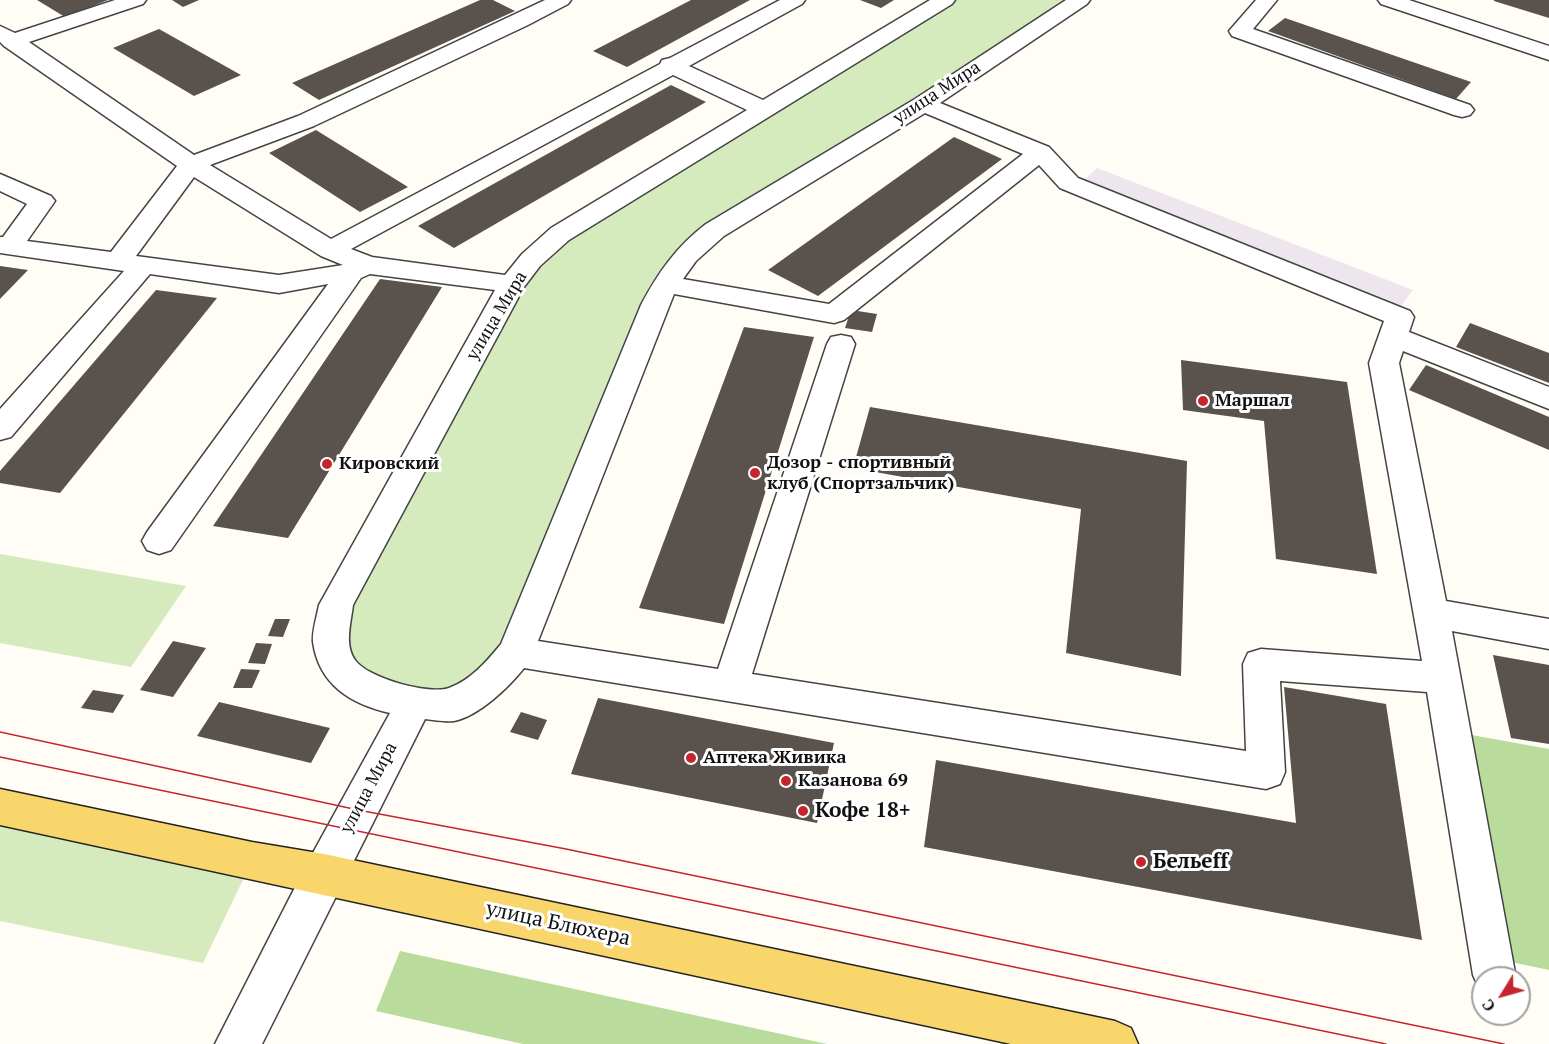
<!DOCTYPE html>
<meta charset="utf-8">
<style>
body{margin:0}
#map{position:relative;width:1549px;height:1044px;overflow:hidden;background:#fffdf5;font-family:"PT Serif",serif}
canvas{display:block}
.north{position:absolute;left:1471px;top:966px;width:60px;height:60px;box-sizing:border-box;background:#fff;border:2px solid #a0a0a0;border-radius:50%;rotate:233deg;font-size:16px;font-weight:700;line-height:24px;text-align:center;color:#111}
.north::after{content:'';display:block;margin:auto;width:21px;height:27px;background:#c4262e;clip-path:polygon(50% 0,100% 100%,50% 72%,0 100%)}
</style>
<div id="map">
<canvas width="1549" height="1044"></canvas>
<div class="north">С</div>
</div>
<script>
const context = document.querySelector('canvas').getContext('2d');
context.lineJoin = 'round';
function paint(path, color) {
  context.fillStyle = color;
  context.fill(path, 'evenodd');
}
function strokePath(path, color, width, dash) {
  context.strokeStyle = color;
  context.lineWidth = width;
  context.lineCap = dash ? 'butt' : 'round';
  context.setLineDash(dash || []);
  context.stroke(path);
}
function label(font, color, halo, rows, align = 'center') {
  context.font = font + ' "PT Serif",serif';
  context.lineWidth = 6;
  context.setLineDash([]);
  context.textBaseline = 'middle';
  context.strokeStyle = halo;
  context.fillStyle = color;
  for (const [text, x, y, turn = 0] of rows) {
    context.save();
    context.translate(x, y);
    context.rotate((+turn || 0) * Math.PI / 180);
    context.textAlign = isNaN(turn) ? turn : align;
    if (halo) context.strokeText(text, 0, 0);
    context.fillText(text, 0, 0);
    context.restore();
  }
}
paint(new Path2D(`
 M1097 168 1413 290 1399 309 1081 183Z`), '#eee6ef');
paint(new Path2D(`
 M945 0H1080L687 252 516 652 453 705 339 669 336 605 531 260Z
 M0 554 186 586 131 667 0 643Z
 M0 807 252 861 203 963 0 921Z`), '#d5ebbd');
paint(new Path2D(`
 M1466 734 1549 749V970L1511 962Z
 M400 951 827 1044H523L376 1011Z`), '#b9dc9c');
paint(new Path2D(`
 M37 0H108L65 17Z
 M172 0H199L183 7Z
 M480 0H493L515 11 319 100 292 83Z
 M691 0H750L627 67 593 51Z
 M860 0H894L881 8Z
 M1494 0H1549V18L1494 1Z
 M1285 18 1471 82 1456 99 1268 31Z
 M159 29 241 75 194 96 113 48Z
 M671 85 706 102 454 248 418 226Z
 M316 130 408 187 360 212 269 153Z
 M954 137 1002 159 818 296 768 270Z
 M0 266 28 270 0 299Z
 M380 279 442 287 288 538 213 526Z
 M156 290 217 298 60 493 0 483V471Z
 M851 310 877 314 872 332 845 328Z
 M1470 323 1549 353V383L1456 347Z
 M744 327 814 337 724 624 639 608Z
 M1181 360 1347 382 1377 574 1276 559 1264 421 1183 410Z
 M1426 365 1549 417V450L1409 390Z
 M870 407 1187 461 1181 676 1066 653 1081 509 853 468Z
 M275 619H290L283 637 268 636Z
 M173 641 206 648 173 697 140 690Z
 M256 643 272 644 265 664 248 663Z
 M1493 655 1549 665V744L1511 738Z
 M241 669 260 670 252 688H233Z
 M1284 687 1386 704 1422 940 924 847 936 760 1296 823Z
 M93 690 124 695 113 713 81 708Z
 M598 698 834 743 817 823 571 774Z
 M219 702 330 728 311 763 197 736Z
 M521 712 547 720 538 740 510 732Z`), '#5a524d');
const minor = new Path2D(`
 M115 0H146L143 4 29 42 194 155 298 116 545 0H571L568 4 528 25 314 126 210 165 331 239 660 64 662 60 670 58 780 0H805L802 4 689 66 763 100 930 0H955L952 4 569 240 540 266 524 287 353 605C351 622 344 645 355 660 367 678 429 695 449 688 471 680 487 661 501 644L641 305C658 273 676 247 706 224L915 99 1066 0H1090L1087 4 940 103 1049 147 1078 178 1410 311 1414 317 1409 332 1549 387V409L1403 351 1399 363 1446 601 1549 619V649L1452 631 1516 978H1483V992L1480 990 1473 975 1427 692 1280 681 1285 772 1280 784 1266 789 524 668C509 687 479 716 454 721 445 722 434 720 425 719L262 1044H215L309 860 390 713C351 704 319 685 313 642 312 631 317 616 319 605L495 290 370 274 361 278 171 550 159 554 147 550 142 541 147 532 328 284 279 293 150 274 11 437 0 440V409L124 271 0 253V237H3L27 204 0 191V174L51 196 55 201 27 241 111 252 177 166 4 46 0 42V26L15 33ZM673 75 747 110 551 228 522 254 505 275 372 257 351 249ZM925 113 1023 154 829 304 683 279 696 261 724 236ZM1039 165 1060 188 1384 321 1369 363 1422 661 1261 649 1248 653 1243 664 1246 751 752 674 855 344 851 337 841 335 831 337 827 344 718 669 538 641 674 294 834 323 844 320ZM194 177 321 256 343 265 279 275 136 256Z
 M1256 0H1277L1253 29 1470 105 1474 110 1470 115 1462 117 1454 115 1232 36 1229 31Z
 M1378 0H1409L1549 46V60L1381 4Z`);
const major = new Path2D(`
 M0 789 252 842 324 854 1115 1021 1131 1028 1138 1044H1011L0 825Z`);
strokePath(minor, '#444', 3);
strokePath(major, '#222', 3);
paint(minor, '#fff');
paint(major, '#f9d66b');
strokePath(new Path2D(`
 M0 732 358 810 566 849 1504 1044
 M0 757 1386 1044`), '#c4262e', 1.5);
for (const [x, y, r, color] of [
 [1203,401,6,"#c4262e"],
 [327,464,6,"#c4262e"],
 [755,473,6,"#c4262e"],
 [691,758,6,"#c4262e"],
 [786,781,6,"#c4262e"],
 [803,811,6,"#c4262e"],
 [1141,862,6,"#c4262e"]
]) {
  const dot = new Path2D();
  dot.arc(x, y, r, 0, 2 * Math.PI);
  context.fillStyle = color;
  context.fill(dot);
  strokePath(dot, '#fff', 2);
}
label('18px', '#111', '#fff', [
 ["улица Мира",937,93,-33],
 ["улица Мира",497,316,-59],
 ["улица Мира",369,788,-62]
]);
label('bold 18px', '#111', '#fff', [
 ["Маршал",1215,401],
 ["Дозор - спортивный",767,463],
 ["клуб (Спортзальчик)",767,484],
 ["Кировский",339,464],
 ["Аптека Живика",703,758],
 ["Казанова 69",798,781]
], 'left');
label('bold 21px', '#111', '#fff', [
 ["Кофе 18+",815,811],
 ["Бельеff",1153,862]
], 'left');
label('21px', '#111', '#fff', [
 ["улица Блюхера",558,924,12]
]);
</script>
